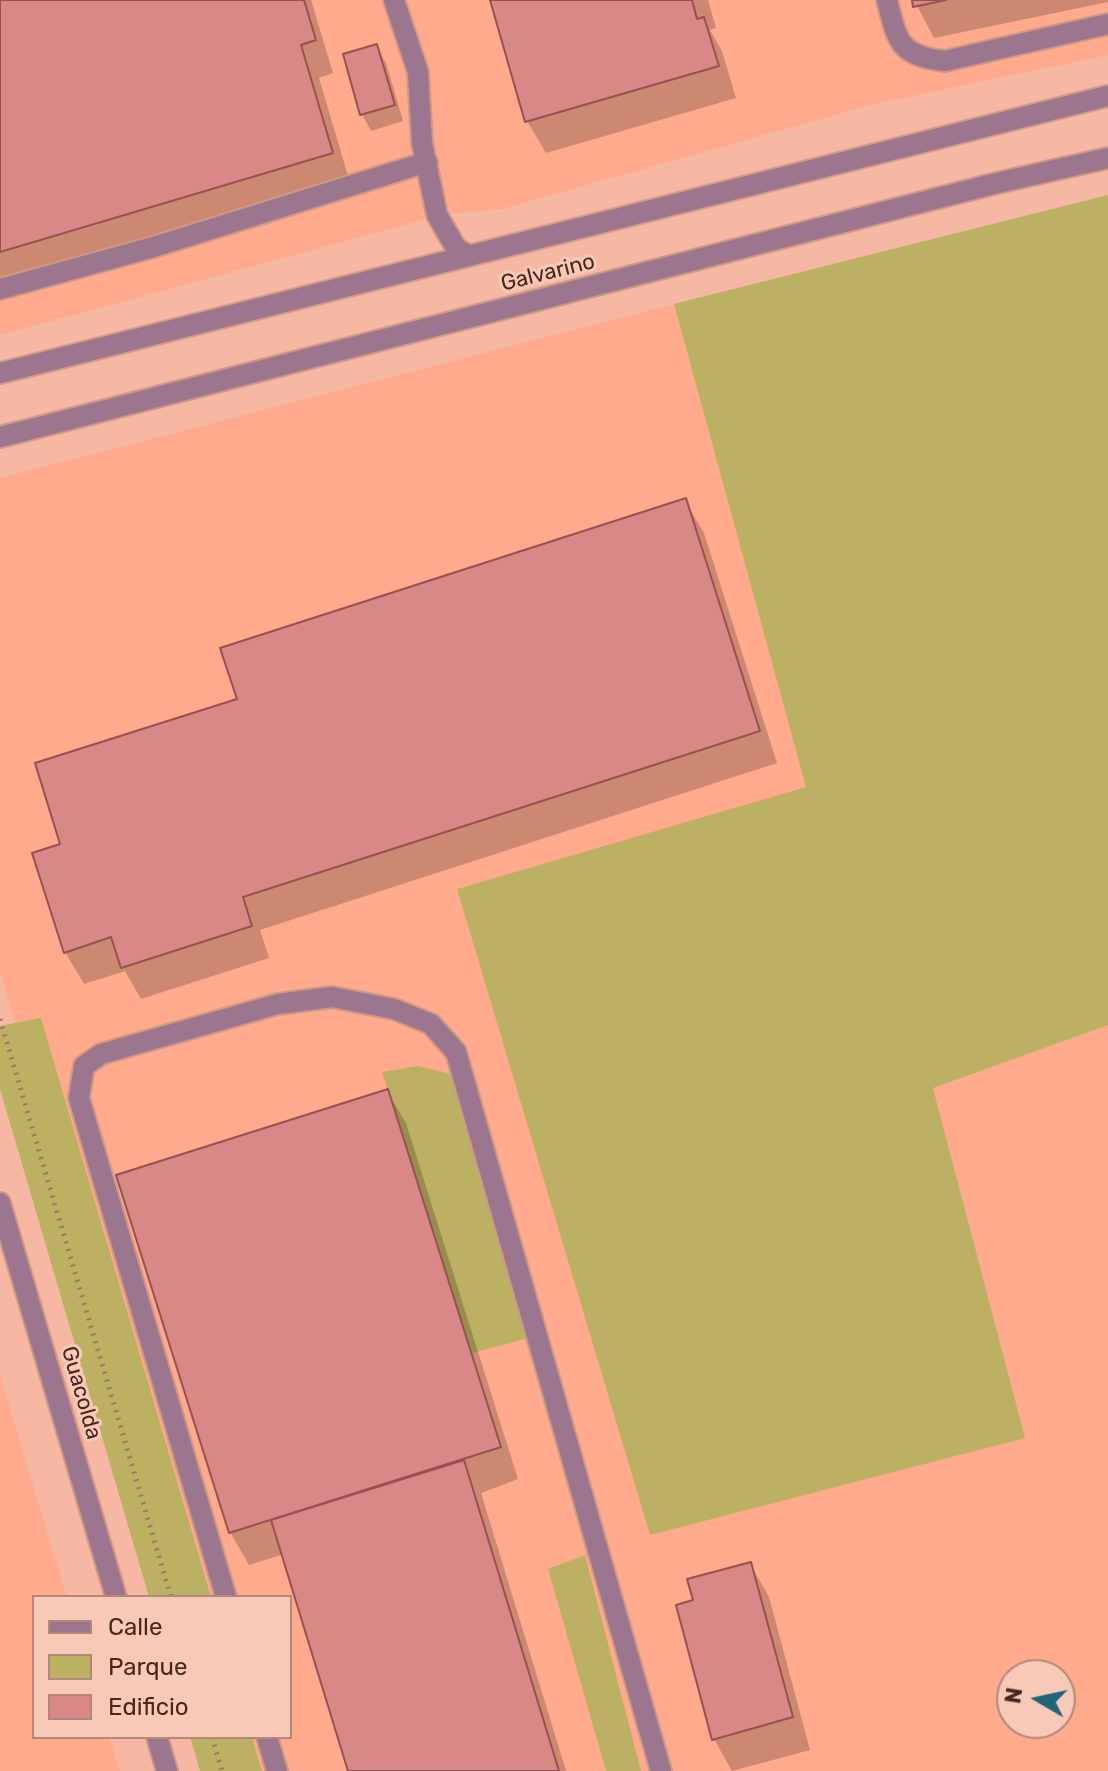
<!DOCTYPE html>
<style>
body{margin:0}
#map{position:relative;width:1108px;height:1771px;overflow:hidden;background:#f6b8a2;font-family:Rubik,sans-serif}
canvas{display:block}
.legend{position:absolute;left:32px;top:1595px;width:260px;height:144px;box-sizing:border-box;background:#f9c9b8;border:2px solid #b1897a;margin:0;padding:10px 14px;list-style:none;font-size:24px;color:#46281d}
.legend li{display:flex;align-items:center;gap:16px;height:40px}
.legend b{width:40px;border:2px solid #b1897a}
.north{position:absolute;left:996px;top:1659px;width:80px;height:80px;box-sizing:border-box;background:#f9c9b8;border:2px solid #b1897a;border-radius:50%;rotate:279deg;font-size:22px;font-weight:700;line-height:32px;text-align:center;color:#46281d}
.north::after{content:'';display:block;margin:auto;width:28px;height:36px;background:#236578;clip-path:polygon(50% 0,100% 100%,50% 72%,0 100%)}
</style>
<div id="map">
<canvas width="1108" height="1771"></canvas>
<ul class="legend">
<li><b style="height:10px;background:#9c768e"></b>Calle</li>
<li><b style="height:22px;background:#bcb163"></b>Parque</li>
<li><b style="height:22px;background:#d88887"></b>Edificio</li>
</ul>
<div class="north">N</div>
</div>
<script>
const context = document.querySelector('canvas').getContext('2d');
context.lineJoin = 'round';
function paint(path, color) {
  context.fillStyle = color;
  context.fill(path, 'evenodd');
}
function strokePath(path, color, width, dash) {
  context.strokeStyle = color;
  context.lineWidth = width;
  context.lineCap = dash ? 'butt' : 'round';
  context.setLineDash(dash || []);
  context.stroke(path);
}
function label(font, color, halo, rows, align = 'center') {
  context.font = font + ' Rubik,sans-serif';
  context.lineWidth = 6;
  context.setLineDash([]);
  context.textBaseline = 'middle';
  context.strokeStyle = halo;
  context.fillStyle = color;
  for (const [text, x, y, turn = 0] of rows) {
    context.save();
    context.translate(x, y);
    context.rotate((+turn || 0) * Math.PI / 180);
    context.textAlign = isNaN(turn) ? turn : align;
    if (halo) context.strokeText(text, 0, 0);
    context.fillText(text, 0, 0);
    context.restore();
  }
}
paint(new Path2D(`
 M0 0H1108V55L874 104 502 209 441 215 0 335Z
 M674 304 807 788 457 889 1024 1438 933 1087 1108 1025V1771H242L232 1737H290V1597H189L0 972V478ZM1012 1675H1060V1723H1012Z
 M0 1376 67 1597H34V1737H109L120 1771H0Z`), '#ffaa8c');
paint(new Path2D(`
 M1108 195V1025L933 1088 1025 1438 650 1535 457 889 806 787 674 304Z
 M41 1018 211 1597H149L0 1089V1026Z
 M418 1066 451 1074 466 1091 528 1338 472 1353 382 1072Z
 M585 1555 641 1771H606L548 1569Z
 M190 1737H252L262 1771H200Z`), '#bcb163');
paint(new Path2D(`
 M0 0H311L333 73 319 78 351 186 0 290Z
 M492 0H708L716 28 710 30 722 51 736 98 546 153 527 121Z
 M914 0H1108V2L934 38Z
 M376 47 386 63 403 121 371 131 362 114Z
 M685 501 704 533 777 763 260 930 269 958 141 999 125 971 84 984 65 952 63 845 239 700Z
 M387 1091 406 1123 518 1479 481 1493 566 1771H350L284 1554 249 1565 230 1532Z
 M750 1564 769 1597 810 1750 732 1771 714 1739 695 1602Z`), '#0003');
const building = new Path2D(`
 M0 0H304L316 40 301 45 333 153 0 252Z
 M490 0H692L697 19 704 17 719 66 525 122Z
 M912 0H946L913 7Z
 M377 44 395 105 360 115 343 54Z
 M686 498 760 731 243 897 252 926 121 968 111 937 64 953 32 853 60 844 35 763 237 699 220 648Z
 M388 1089 501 1447 229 1533 116 1175Z
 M464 1460 559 1771H348L271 1520Z
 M751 1562 793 1717 712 1740 676 1605 693 1600 687 1579Z`);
paint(building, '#d88887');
strokePath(building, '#995050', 2);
const minor = new Path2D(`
 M394 0 418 72 422 143 437 215 456 248 469 256
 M887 0C897 41 899 56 945 61L1108 24
 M0 289 150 248 427 162
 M0 373 1108 96
 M0 437 997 183 1108 158
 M0 1203 116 1597
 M226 1597 79 1098 84 1066 101 1054 278 1004 332 997 394 1009 431 1024 456 1052 661 1771
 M157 1737 167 1771
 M267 1737 277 1771`);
strokePath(minor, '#cf9885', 24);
strokePath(new Path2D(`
 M0 1019 171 1597
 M212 1737 222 1771`), '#a37463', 5, [2, 6]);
strokePath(minor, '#9c768e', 20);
label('22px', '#46281d', '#f9c9b8', [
 ["Galvarino",548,273,-14],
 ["Guacolda",81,1393,74]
]);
</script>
